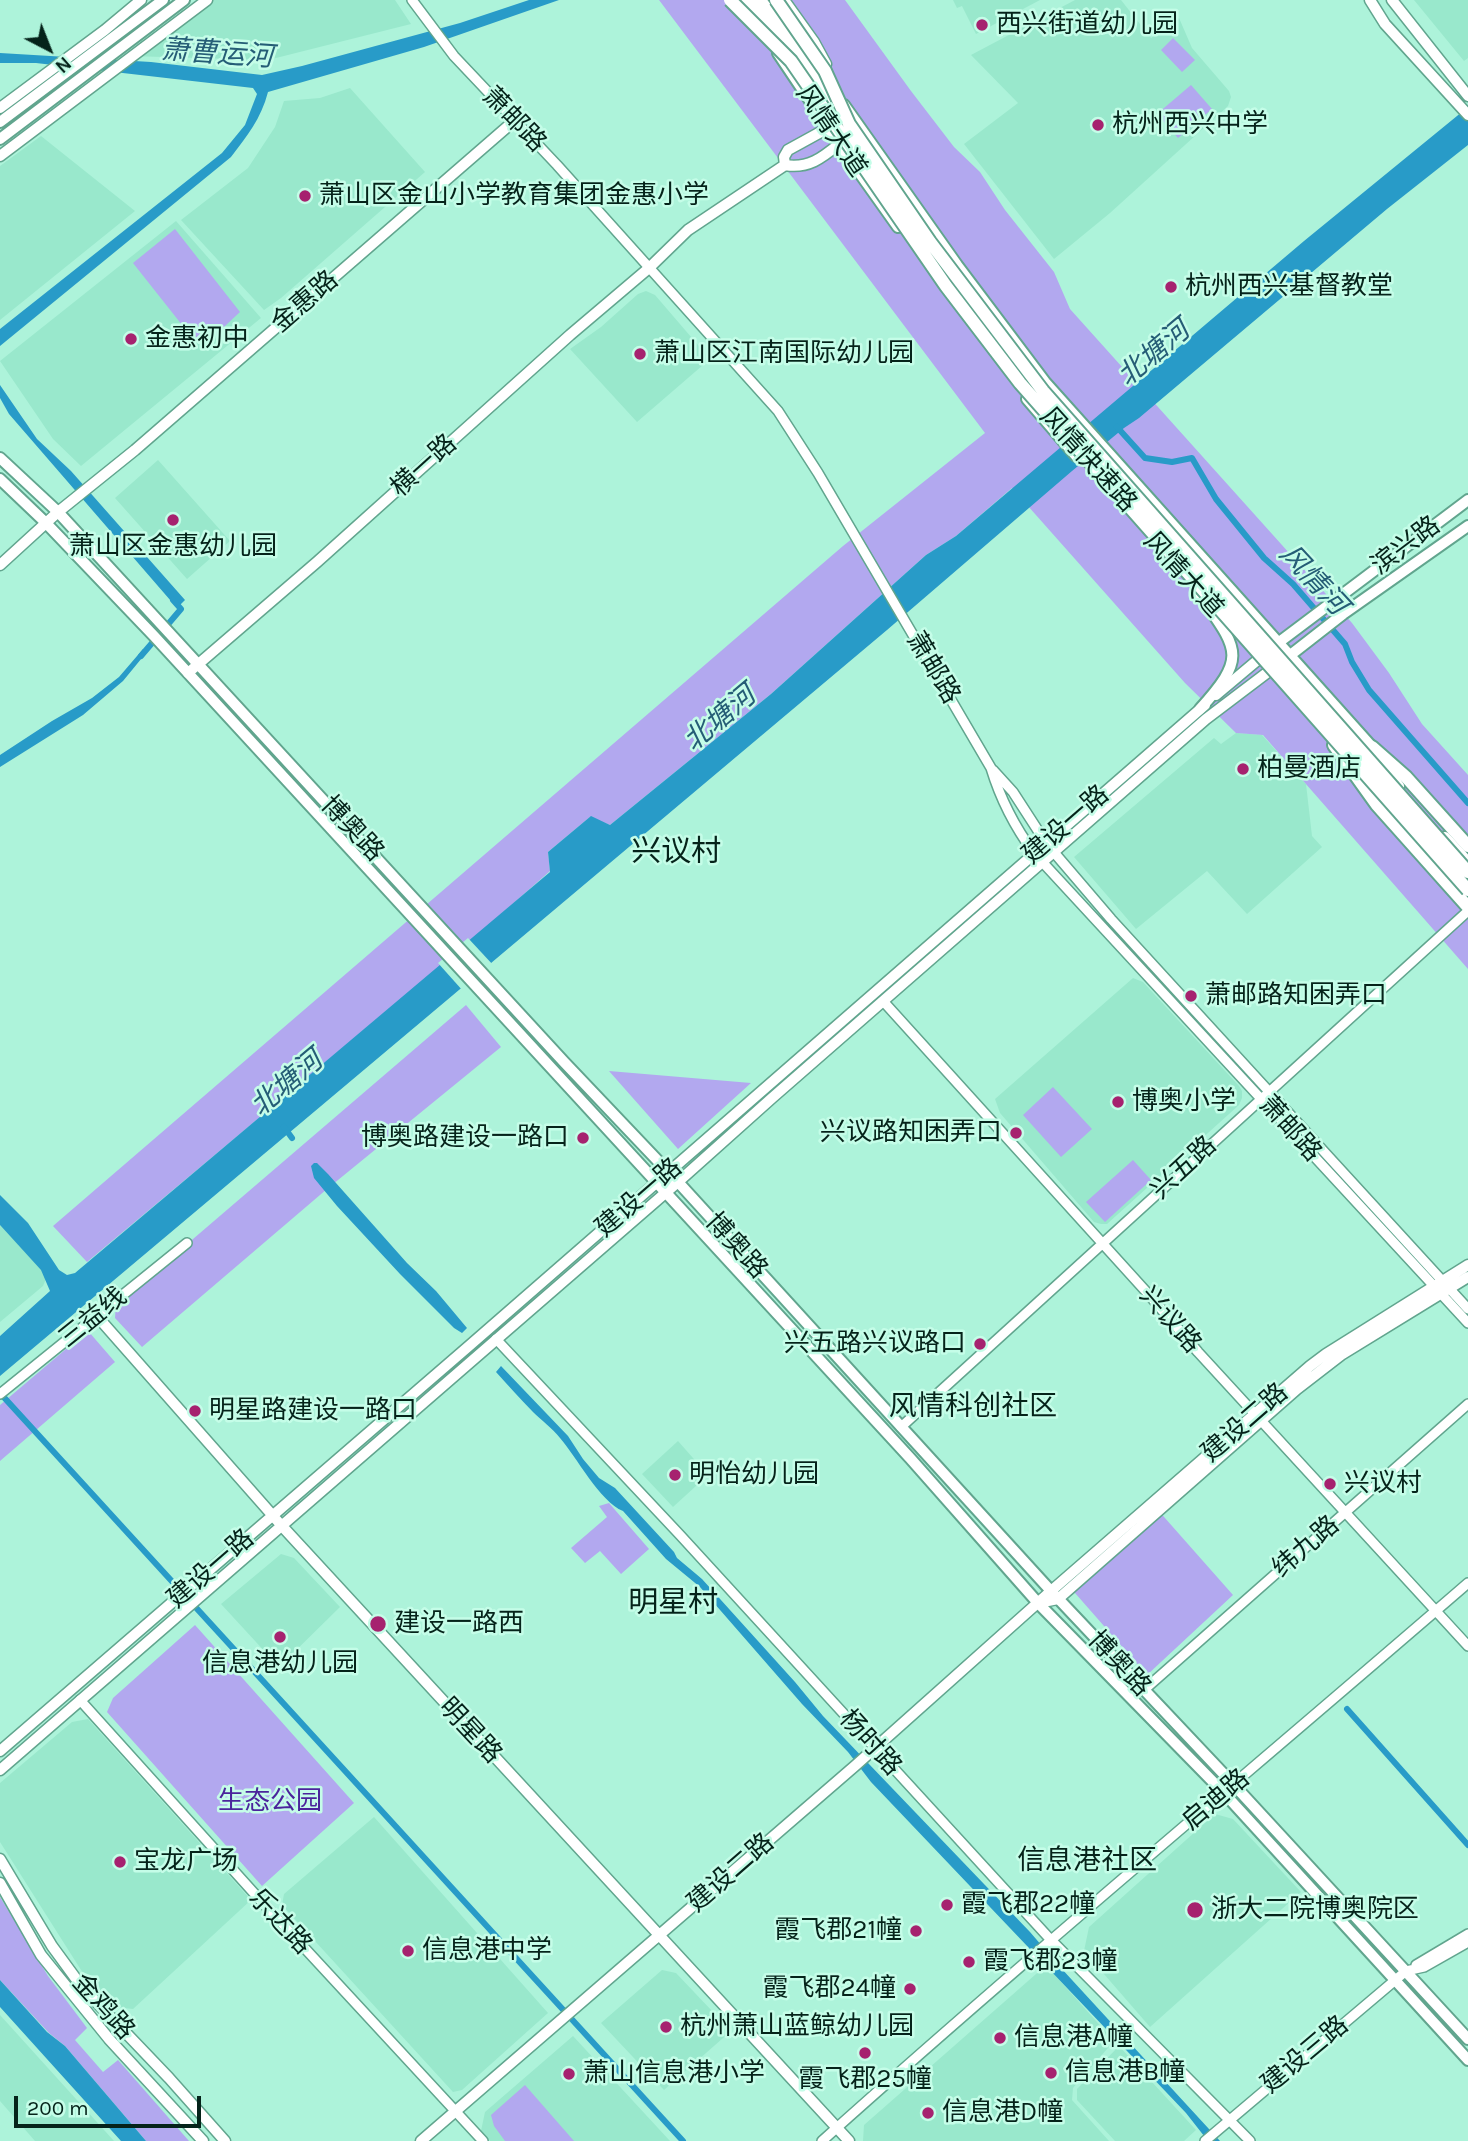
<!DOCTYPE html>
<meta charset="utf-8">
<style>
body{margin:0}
#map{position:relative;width:1468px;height:2141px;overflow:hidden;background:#adf3da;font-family:Karla,sans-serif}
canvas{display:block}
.north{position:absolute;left:14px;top:14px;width:70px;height:70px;-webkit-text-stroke:5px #c5fde8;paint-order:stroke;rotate:138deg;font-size:19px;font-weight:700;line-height:28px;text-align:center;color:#05231a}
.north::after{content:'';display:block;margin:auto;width:24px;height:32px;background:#05231a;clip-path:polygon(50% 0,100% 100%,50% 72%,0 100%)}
.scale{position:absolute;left:14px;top:2096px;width:187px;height:32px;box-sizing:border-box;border:4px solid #05231a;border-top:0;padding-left:9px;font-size:21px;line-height:24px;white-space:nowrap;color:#05231a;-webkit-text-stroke:5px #c5fde8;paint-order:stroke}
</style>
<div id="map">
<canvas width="1468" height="2141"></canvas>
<div class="north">N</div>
<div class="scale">200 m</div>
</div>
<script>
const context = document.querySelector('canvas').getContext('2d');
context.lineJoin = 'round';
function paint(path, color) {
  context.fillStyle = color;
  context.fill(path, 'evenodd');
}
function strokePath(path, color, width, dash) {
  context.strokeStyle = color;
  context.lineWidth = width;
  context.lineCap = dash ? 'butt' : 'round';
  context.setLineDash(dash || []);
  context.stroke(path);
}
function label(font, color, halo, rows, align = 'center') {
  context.font = font + ' Karla,"Noto Sans SC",sans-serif';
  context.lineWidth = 5;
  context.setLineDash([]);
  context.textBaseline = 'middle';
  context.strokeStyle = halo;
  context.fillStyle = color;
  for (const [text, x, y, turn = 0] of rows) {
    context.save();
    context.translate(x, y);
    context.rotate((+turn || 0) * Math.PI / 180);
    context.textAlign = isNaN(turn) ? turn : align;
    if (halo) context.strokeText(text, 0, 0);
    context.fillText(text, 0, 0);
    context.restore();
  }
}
paint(new Path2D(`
 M210 0H395L411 24 268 60 129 56Z
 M953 0H1040L976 34 962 6 957 8Z
 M1075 0H1121L1151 38 1179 18 1192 48 1229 91 1231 97 1228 106 1110 213 1054 259 964 144 1018 103 971 55Z
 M1414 0H1468V58L1464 61Z
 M350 88 425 172 281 298 264 310 181 220 248 168 275 127 284 101 320 98Z
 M41 136 135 211 0 320V166Z
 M176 221 261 318 81 466 53 439 0 361Z
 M646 291 655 295 710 359 637 422 570 349 601 327 638 294Z
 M158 460 230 541 187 579 115 498Z
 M1236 733 1262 735 1306 784 1312 836 1322 847 1247 914 1207 871 1136 929 1074 857 1214 738 1221 744Z
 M1133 978 1143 982 1239 1086 1242 1091V1098L1239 1105 1107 1224H1101L1094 1222 1000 1113 995 1099Z
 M0 1225 42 1270 46 1279 43 1286 0 1322Z
 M678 1441 708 1475 673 1507 642 1474Z
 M281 1554 294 1558 340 1607 279 1667 221 1604Z
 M88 1719 251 1900 133 2009 115 2007 81 1970 0 1842V1783L72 1722Z
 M1215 1814 1233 1819 1301 1892 1150 2027 1084 1951 1089 1927Z
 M374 1817 548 2013 462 2090 453 2092 282 1905 284 1894Z
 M1044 1967 1053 1973 1114 2041 1073 2088 1072 2100 1109 2141H863L864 2125Z
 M662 1970 676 1973 731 2031 664 2090 601 2023Z
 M0 2015 114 2141H35L0 2101Z
 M573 2036 670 2141H490L481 2131 485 2112Z
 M1119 2046 1196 2130 1184 2141H1115L1077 2100V2089Z`), '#99e8cc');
paint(new Path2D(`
 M659 0H845L911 91 954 147 980 172 1005 210 1054 272 1070 309 1352 623 1389 673 1422 724 1468 775V969L1263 735 1236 733 1185 683 1012 488 956 536 926 555 771 694 610 825 590 817 548 852 550 871 481 932 87 1262 53 1226 843 546 985 433Z
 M1173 38 1195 60 1182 72 1161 50Z
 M1191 85 1212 109 1178 138 1157 114Z
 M175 229 240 312 211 339 203 341 190 335 133 263Z
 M466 1005 501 1047 327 1189 142 1347 115 1318 116 1305Z
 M609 1071 751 1083 678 1149Z
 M1053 1087 1092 1129 1061 1157 1023 1115Z
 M1133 1160 1151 1180 1105 1222 1086 1202Z
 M89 1332 115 1362 0 1461V1405L79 1338Z
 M609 1503 649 1549 621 1574 600 1551 585 1563 571 1548 607 1517 599 1506Z
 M1157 1509 1233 1595 1147 1675 1068 1585Z
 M195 1625 354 1803 262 1886 107 1712 113 1698Z
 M0 1897 48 1976 87 2028 75 2040 103 2072 118 2060 189 2141H146L65 2046 49 2033 0 1980Z
 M525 2085 574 2141H505L494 2126 491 2115Z`), '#b2a8ef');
paint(new Path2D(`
 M529 0H559L424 47 268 92C261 119 247 136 231 157L0 346V329L222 153 245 125 257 94 253 88 36 63H0V53L151 62 262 75 302 66 460 23Z
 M1468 107V145L1387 209 1139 418 1124 428 1072 471 887 630 0 1376V1336L50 1291 41 1270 0 1225V1195L28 1223 59 1270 67 1275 75 1273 550 872 548 852 591 816 610 825 771 694 926 555 956 536 1304 241Z
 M0 385 37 439 71 471 185 600 177 608 9 414 0 398Z
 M143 649 146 653 123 681 83 715 0 767V755L52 721 92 698 119 677Z
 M314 1163H317L328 1174 407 1263 436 1291 467 1328 462 1333 454 1328 400 1274 337 1206 314 1178 311 1166Z
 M501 1366 568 1436 583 1459 599 1478 615 1488 674 1552 677 1558 702 1579 795 1682 823 1716 1030 1932 1061 1968 1220 2141H1208L1186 2113 871 1782 848 1752 802 1704 700 1587 666 1559 623 1511C600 1502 576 1456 560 1438 552 1428 541 1420 533 1412 520 1399 508 1385 496 1372Z
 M0 1980 47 2032 65 2046 146 2141H121L0 2007Z`), '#289bc8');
paint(new Path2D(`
 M468 938 494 966 463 991 438 963Z`), '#adf3da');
strokePath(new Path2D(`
 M1117 427 1145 458 1172 462 1192 458 1216 499 1264 558 1293 584 1345 644 1352 662 1369 690 1468 803
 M141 656 181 609 173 600
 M284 1127 292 1138
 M0 1393 683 2141
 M1347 1709 1468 1845`), '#289bc8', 6);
const tertiary = new Path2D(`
 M412 0 454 56 557 165 778 411 818 473 991 768C1001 801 1014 826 1034 853L1468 1323
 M993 770 1013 792 1046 843 1111 919 1468 1309
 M883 1001 1151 1297 1198 1352 1468 1646
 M496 1339 680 1535 1050 1939 1250 2141
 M0 1394 187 1243
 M901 1427 1468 911
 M1144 1690 1468 1404
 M80 1700 262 1902 483 2141
 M1416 1965 1468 1934
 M822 2141C1034 1951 1253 1769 1468 1583
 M1205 2141 1406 1971 1424 1967 1468 1942`);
const secondary = new Path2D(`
 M784 0 814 42 826 64
 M1370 0 1385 24 1468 115
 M1392 0 1468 96
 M0 108 105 30 141 0
 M828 128 788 150 784 157 785 165C808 169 822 158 839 144
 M0 156 207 0
 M0 565 58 512 135 450 514 121
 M188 673 317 562 570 335 649 268 688 230 785 165
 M1216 695 1266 653
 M96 1315 281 1525 849 2141
 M1038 1603 1058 1599 1297 1389 1341 1355 1468 1277
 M0 1751 469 1346 1205 705
 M0 1770 678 1182 772 1098 1206 719 1268 672
 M0 1859 52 1946 82 1987 169 2078 225 2141
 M0 1883 41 1955 109 2039 203 2141
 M421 2141 856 1765 1051 1591 1310 1366 1326 1354 1468 1265`);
const primary = new Path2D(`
 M778 53 839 144 898 227
 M844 105 957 265 1045 382 1372 747 1399 786
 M0 122 163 0
 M0 139 184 0
 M1027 399 1076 456
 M0 458 58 512 564 1062 678 1182 1051 1591 1234 1785 1468 2039
 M0 479 46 523 154 636 910 1458 1038 1603 1224 1793 1468 2060
 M1278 643 1468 500
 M1284 660 1343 614 1468 526
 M1200 709C1248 656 1238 650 1200 595
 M1445 837 1468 862`);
const trunk = new Path2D(`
 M747 0 777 42
 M760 0 839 109
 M1334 745 1377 805 1468 907
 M1372 747 1406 777 1468 846`);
strokePath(tertiary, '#61a58e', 12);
strokePath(secondary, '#61a58e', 13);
strokePath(primary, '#61a58e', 14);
strokePath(trunk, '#61a58e', 16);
strokePath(tertiary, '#fff', 9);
strokePath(secondary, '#fff', 10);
strokePath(primary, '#fff', 10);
strokePath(trunk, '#fff', 12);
const trunkBridge = new Path2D(`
 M730 0 791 61 946 286 1020 383 1468 890
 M776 0 825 71 849 124 930 242 1043 391 1468 872`);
strokePath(trunkBridge, '#61a58e', 16, []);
strokePath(trunkBridge, '#fff', 12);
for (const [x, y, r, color] of [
 [982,25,7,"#a6226f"],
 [1098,125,7,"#a6226f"],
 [305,196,7,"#a6226f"],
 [1171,287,7,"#a6226f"],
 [131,339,7,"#a6226f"],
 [640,354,7,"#a6226f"],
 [173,520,7,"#a6226f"],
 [1243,769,7,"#a6226f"],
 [1191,996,7,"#a6226f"],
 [1118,1102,7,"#a6226f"],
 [1016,1133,7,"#a6226f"],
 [583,1138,7,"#a6226f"],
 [980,1344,7,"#a6226f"],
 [195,1411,7,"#a6226f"],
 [675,1475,7,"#a6226f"],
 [1330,1484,7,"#a6226f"],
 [378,1624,9,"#a6226f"],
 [280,1637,7,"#a6226f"],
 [120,1862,7,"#a6226f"],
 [947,1905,7,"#a6226f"],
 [1195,1910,9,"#a6226f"],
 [916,1931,7,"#a6226f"],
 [408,1951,7,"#a6226f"],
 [969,1962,7,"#a6226f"],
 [910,1989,7,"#a6226f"],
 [666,2027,7,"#a6226f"],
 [1000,2038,7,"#a6226f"],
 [865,2053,7,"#a6226f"],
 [1051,2073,7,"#a6226f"],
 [569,2074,7,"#a6226f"],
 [928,2113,7,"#a6226f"]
]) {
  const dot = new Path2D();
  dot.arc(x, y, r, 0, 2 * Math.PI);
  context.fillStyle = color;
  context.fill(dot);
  strokePath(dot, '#c5fde8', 2.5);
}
label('26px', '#05231a', '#c5fde8', [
 ["西兴街道幼儿园",996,25],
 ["杭州西兴中学",1112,125],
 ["萧山区金山小学教育集团金惠小学",319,196],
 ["杭州西兴基督教堂",1185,287],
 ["金惠初中",145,339],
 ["萧山区江南国际幼儿园",654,354],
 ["萧山区金惠幼儿园",173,547,"center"],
 ["柏曼酒店",1257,769],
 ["萧邮路知困弄口",1205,996],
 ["博奥小学",1132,1102],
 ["兴议路知困弄口",1002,1133,"right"],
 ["博奥路建设一路口",569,1138,"right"],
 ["兴五路兴议路口",966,1344,"right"],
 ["明星路建设一路口",209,1411],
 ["明怡幼儿园",689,1475],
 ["兴议村",1344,1484],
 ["建设一路西",394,1624],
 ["信息港幼儿园",280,1664,"center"],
 ["宝龙广场",134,1862],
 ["霞飞郡22幢",961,1905],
 ["浙大二院博奥院区",1211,1910],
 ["霞飞郡21幢",902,1931,"right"],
 ["信息港中学",422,1951],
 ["霞飞郡23幢",983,1962],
 ["霞飞郡24幢",896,1989,"right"],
 ["杭州萧山蓝鲸幼儿园",680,2027],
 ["信息港A幢",1014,2038],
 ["信息港B幢",1065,2073],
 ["萧山信息港小学",583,2074],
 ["霞飞郡25幢",865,2080,"center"],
 ["信息港D幢",942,2113]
], 'left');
label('26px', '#05231a', '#c5fde8', [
 ["萧邮路",514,120,46],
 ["风情大道",831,131,56],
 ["金惠路",305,302,-41],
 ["风情快速路",1088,460,48],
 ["横一路",424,466,-42],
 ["滨兴路",1406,546,-37],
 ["风情大道",1183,575,48],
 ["萧邮路",933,668,59],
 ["建设一路",1066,825,-41],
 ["博奥路",352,829,47],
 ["萧邮路",1290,1129,48],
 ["兴五路",1184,1168,-43],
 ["建设一路",639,1198,-41],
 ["博奥路",736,1246,48],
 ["三益线",93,1318,-39],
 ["兴议路",1170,1320,49],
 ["建设二路",1245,1423,-41],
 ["纬九路",1306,1547,-41],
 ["建设一路",211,1569,-41],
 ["博奥路",1119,1664,47],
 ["明星路",470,1731,47],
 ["杨时路",870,1743,48],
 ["启迪路",1216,1800,-40],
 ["建设二路",731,1873,-41],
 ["乐达路",280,1922,47],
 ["金鸡路",103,2007,48],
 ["建设三路",1305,2055,-40]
]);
label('26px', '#4b259c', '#c5fde8', [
 ["生态公园",270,1802]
]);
label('italic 28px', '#255d76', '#c5fde8', [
 ["萧曹运河",217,54,4],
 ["北塘河",1154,354,-40],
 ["风情河",1313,580,47],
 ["北塘河",720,719,-40],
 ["北塘河",287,1084,-40]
]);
label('28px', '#05231a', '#c5fde8', [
 ["风情科创社区",973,1407],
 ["信息港社区",1087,1861]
]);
label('30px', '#05231a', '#c5fde8', [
 ["兴议村",676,852],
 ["明星村",673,1603]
]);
</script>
